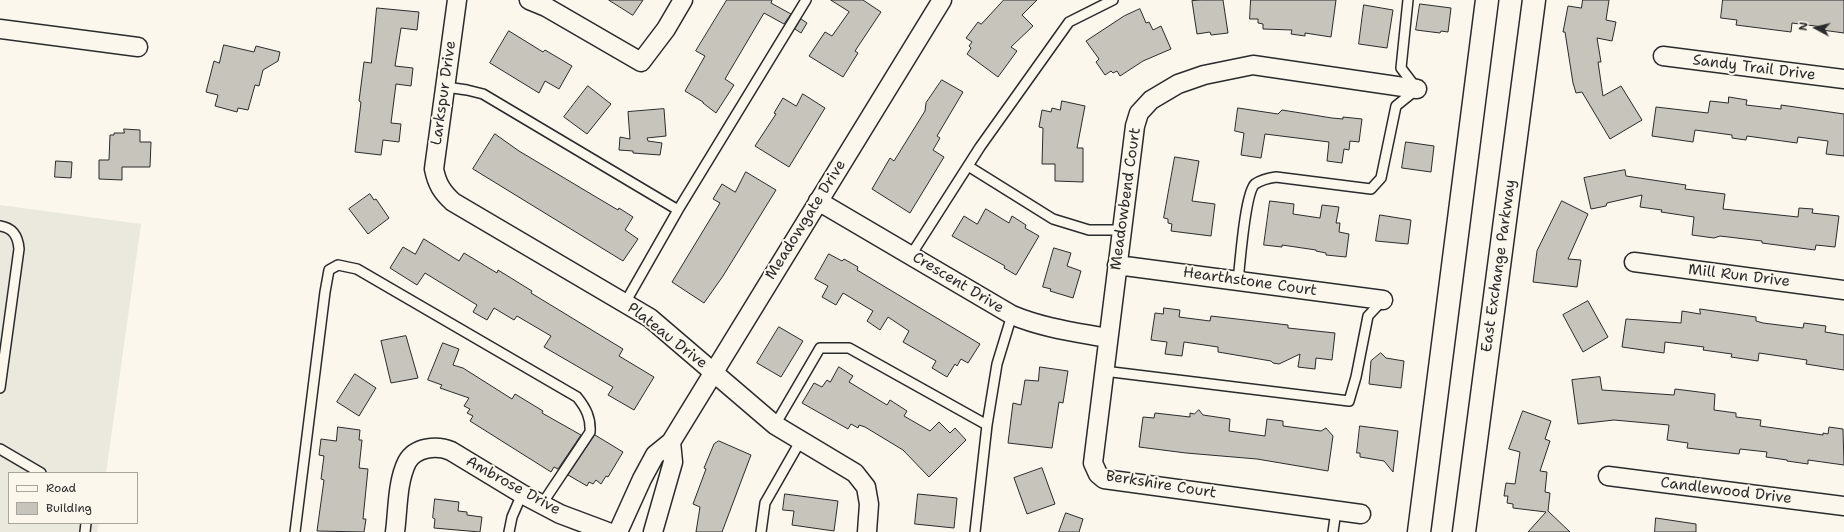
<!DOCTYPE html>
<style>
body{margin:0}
#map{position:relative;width:1844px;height:532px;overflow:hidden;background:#fbf7ec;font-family:"Shantell Sans",sans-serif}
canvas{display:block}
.legend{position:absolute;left:8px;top:472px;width:130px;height:52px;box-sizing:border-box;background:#fbf7ec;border:1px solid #a8a59f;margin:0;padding:5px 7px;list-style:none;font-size:12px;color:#2b2b2b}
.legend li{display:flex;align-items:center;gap:8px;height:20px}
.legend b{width:20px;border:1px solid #a8a59f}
.north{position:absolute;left:1796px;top:8px;width:40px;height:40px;-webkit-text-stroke:3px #fbf7ec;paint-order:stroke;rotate:277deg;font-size:11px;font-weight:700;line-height:16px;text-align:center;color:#2b2b2b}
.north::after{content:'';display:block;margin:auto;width:14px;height:18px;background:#2b2b2b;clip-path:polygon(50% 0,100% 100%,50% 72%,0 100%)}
</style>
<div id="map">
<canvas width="1844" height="532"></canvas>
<ul class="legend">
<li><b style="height:5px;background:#fbf7ec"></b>Road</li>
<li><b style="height:11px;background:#c7c4bc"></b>Building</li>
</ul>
<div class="north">N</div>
</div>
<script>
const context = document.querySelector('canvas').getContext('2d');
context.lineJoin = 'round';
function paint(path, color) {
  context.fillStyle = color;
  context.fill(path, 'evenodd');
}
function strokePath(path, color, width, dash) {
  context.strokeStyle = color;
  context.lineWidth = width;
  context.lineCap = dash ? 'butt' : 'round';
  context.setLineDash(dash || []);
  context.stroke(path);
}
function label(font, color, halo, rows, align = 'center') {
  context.font = font + ' "Shantell Sans",sans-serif';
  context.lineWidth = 4;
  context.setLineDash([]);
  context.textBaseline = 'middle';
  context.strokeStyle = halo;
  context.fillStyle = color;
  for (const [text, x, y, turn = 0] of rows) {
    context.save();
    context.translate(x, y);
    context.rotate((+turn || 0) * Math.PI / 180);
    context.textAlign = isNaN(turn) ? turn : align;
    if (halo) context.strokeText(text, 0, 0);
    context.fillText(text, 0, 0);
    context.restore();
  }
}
paint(new Path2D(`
 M0 205 141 224 106 473H9V523H99L97 532H0Z`), '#ebe8de');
const building = new Path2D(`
 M609 0H643L633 15Z
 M727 0H772L771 3 791 14 784 24 764 13 725 79 734 85 716 113 703 103V102L685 91 705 56 696 51Z
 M831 0H863L881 12 855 51 858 53 843 77 809 56 825 32 832 36 849 12Z
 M1004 0H1037L1022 15 1033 26 1011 47 1017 51 998 77 967 54 971 48 969 46 972 42 966 38 978 22 981 24Z
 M1201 0H1223L1228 33 1211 35 1210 32 1197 34 1192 1Z
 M1251 0H1336L1331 37 1305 33V36L1291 34 1292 30 1263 29V24L1258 23V19H1250Z
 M1583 0H1609L1606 20 1616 22 1612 41 1597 38 1601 62H1598L1603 96 1621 86 1642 120 1610 139 1582 92 1576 93 1573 83 1565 32H1563L1568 6 1581 8Z
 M1723 0H1844V33L1822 30 1823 27 1792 23 1791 32 1736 25 1737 20 1721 18Z
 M1420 4 1451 8 1448 32 1441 31 1440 33 1416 30Z
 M1364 5 1393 10 1387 48 1359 44Z
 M377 8 419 12 417 30 401 28 395 66 413 68 411 86 396 84 391 123 401 124 399 142 383 140 381 155 355 152 361 102 359 101 364 62 371 63Z
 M1140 9 1146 23 1149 22 1153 30 1161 26 1171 49 1143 61 1120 76 1117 71 1113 73 1111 71 1105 75 1096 62 1099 59 1086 41 1124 16Z
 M801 19 807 23 801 33 795 29Z
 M509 31 543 52 545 50 572 66 559 89 545 81 539 93 490 63Z
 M224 45 254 52 256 46 280 52 278 61 263 70 259 86 255 85 248 110 238 108 237 112 215 106 218 95 206 92 214 61 219 63Z
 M942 80 963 92 937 136 940 138 933 150 944 157 910 213 872 189 890 158 894 161 925 111 926 103Z
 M588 86 611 104 587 134 564 117Z
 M803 94 825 108 789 167 755 146 776 114 774 113 783 98 796 106Z
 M1729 97 1747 100 1746 105 1781 109V105L1844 114V156L1826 154 1828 141 1798 137 1797 143 1747 136 1746 140 1732 138V135L1695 130 1693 142 1652 136 1656 107 1708 113 1710 101 1728 103Z
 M1062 101 1085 106 1077 148H1083V182L1055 181V164H1042L1043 128 1039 127 1042 110 1051 112 1052 108 1060 110Z
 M1238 108 1278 114 1282 110 1332 118 1343 119V117L1362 119 1359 142 1350 141 1349 150 1344 149 1342 163 1327 161 1329 142 1265 134 1261 158 1241 155 1244 133 1235 131Z
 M664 109 666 136 647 138 648 141 662 143 660 155 633 153V151L619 150 620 137 630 139 628 112Z
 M124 129 140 130V142H151L150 167H122V180L99 179V160H109L110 135H114V133H124Z
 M495 134 519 151 596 197 618 210 619 208 633 217 625 230 638 239 623 261 473 169Z
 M1406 142 1434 146 1431 172 1402 168Z
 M1175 157 1199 161 1192 201 1215 204 1211 236 1171 231 1172 224 1168 223V219L1164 218Z
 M56 161 72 162 71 178 55 177Z
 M1625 170 1626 176 1686 185 1685 189 1725 194 1723 209 1798 217 1799 208 1813 209 1812 213 1839 216 1835 247 1816 245 1815 250 1762 243V241L1720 236 1714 238 1692 235 1694 217 1661 212 1662 210 1640 207 1642 195 1607 203 1606 206 1591 209 1584 178Z
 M746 172 776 190 723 276 704 303 672 282 720 203 713 199 722 184 735 192Z
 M370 194 374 200 376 199 389 218 368 234 349 209Z
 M1270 201 1294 204 1293 214 1320 218 1322 205 1339 207 1336 223H1340L1339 232 1349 234 1346 257 1326 255V253L1316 251V250L1282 245V247L1264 245Z
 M1562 201 1588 214 1568 259 1581 260 1577 287 1533 282 1537 251Z
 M986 209 1009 223 1012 216 1026 225 1025 228 1039 236 1016 275 1004 268 1005 266 952 236 964 216 977 224Z
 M1380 215 1411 220 1408 244 1376 241Z
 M424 239 459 261 464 253 497 273 498 270 532 291 531 293 623 349 619 356 654 377 634 410 608 395 613 387 544 347 551 336 517 316 514 320 494 308 487 320 473 312 477 305 425 273 417 285 390 268 403 247 415 254Z
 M1054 248 1071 253 1067 266 1081 271 1073 298 1050 291 1051 289 1043 287Z
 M829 254 842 261 844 259 858 267 857 270 980 344 968 363 961 359 957 366 955 364 947 377 932 368 936 361 903 342 909 331 888 317 880 330 867 321 873 311 843 293 836 305 822 297 828 286 815 279Z
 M1588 301 1608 337 1583 352 1563 315Z
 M1164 308 1180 310 1179 317 1210 321 1211 316 1288 325V328L1335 333 1332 360 1316 358 1315 369 1298 367 1300 354 1279 364 1273 363 1271 361 1218 352V347L1184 342 1182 356 1165 354 1167 342 1151 340 1155 313 1163 314Z
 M1700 309 1756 317V321L1763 323 1803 328 1804 323 1826 326 1825 332 1844 335V370L1806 364 1807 360 1759 353 1758 361 1731 357 1732 354 1703 350 1704 347 1665 342 1664 353 1622 347 1626 319 1681 323 1682 311 1700 314Z
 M779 327 803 341 781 377 757 363Z
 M406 336 418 378 391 383 381 341Z
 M443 343 459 349 453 365 463 368 512 399 515 394 543 411 542 413 581 435 558 469 554 467 551 472 470 421 473 416 467 413 470 409 464 406 469 398 440 388 442 385 428 380Z
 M1381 353 1386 358 1404 361 1401 388 1369 384 1371 361Z
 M839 367 853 376 849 382 887 405 890 400 907 411 904 416 930 431 939 422 950 433 955 428 966 440 929 477 903 450 865 427 859 425 858 428 851 424 848 429 802 403 814 383 822 387 827 380 830 382Z
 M1040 367 1068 371 1063 403 1059 402 1052 448 1008 443 1013 403 1021 405 1025 380 1038 381Z
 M355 374 376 388 359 416 337 402Z
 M1600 377 1602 390 1674 395 1675 389 1715 394 1714 410 1736 413V417L1761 420 1760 426 1823 435V433L1828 434 1829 427 1843 429 1844 465 1808 460V464L1787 461V460L1766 457 1767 452 1740 449 1739 454 1687 448 1688 443 1667 440 1669 425 1614 420 1578 424 1572 380Z
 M1199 410 1203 415 1230 419 1229 431 1265 436 1267 419 1283 421V426L1321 431 1326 428 1333 436 1328 471 1257 459 1186 453 1139 447 1143 417 1154 418 1155 413 1190 417V413L1194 414Z
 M1523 411 1551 421 1545 439 1550 441 1540 471 1547 472 1545 492 1550 493 1548 511 1570 532H1528L1546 512 1513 508V504L1507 503 1508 496H1504L1506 483 1515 484 1520 452 1509 449Z
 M1360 426 1398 431 1393 472 1384 461 1360 457V453H1357Z
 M338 427 360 430 359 440H362L359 468 368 469 363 519H366L364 532 317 531 324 480 321 479 324 456 319 455 321 439 336 441Z
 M595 435 623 452 608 477 606 476 601 484 596 480 593 484 589 482 587 486 568 475Z
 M719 441 751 455 722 532H696L700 507 693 504 706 469 704 468 714 444Z
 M1042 468 1055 504 1027 514 1014 478Z
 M785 494 838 501 834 531 792 525 794 511 783 510Z
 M918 494 957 498 954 528 915 524Z
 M435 499 459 502 458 511 467 512V515L482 517 480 532 434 528 435 519 433 518Z
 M1066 513 1083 519 1079 532H1059Z
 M1656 518 1696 524V532H1655Z`);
paint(building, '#c7c4bc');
strokePath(building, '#2b2b2b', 1);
const lane = new Path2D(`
 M446 87 467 90 483 94 678 210
 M968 166 1053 219 1089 230H1122
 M0 226C13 228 18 236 19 249L0 388
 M911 255 980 147 1069 22 1113 0
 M1238 281C1240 264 1245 193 1255 184 1261 180 1269 178 1276 177L1371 189 1381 178 1396 106 1417 89 1401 68 1408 0
 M625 303 678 210 806 0
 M1104 371 1349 401 1356 377 1368 316 1383 300
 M775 425 820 348H849L987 425
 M0 449 41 473
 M85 532 86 523
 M295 532 325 292 329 270 338 265 357 269 577 397C586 408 591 418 590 432L542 504
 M509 532 512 517 522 494
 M761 532 765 503 801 440
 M975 532 987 425 997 364 1012 315
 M1333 532 1336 511`);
const street = new Path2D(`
 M457 0 434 169C437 184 442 192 453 202L650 318 775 425 855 473 866 487 869 504 867 532
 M529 0 546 7 641 62 666 29 683 0
 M0 29 138 47
 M1663 56 1844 79
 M818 201 1012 315C1043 328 1075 332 1107 338
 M1634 262 1844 290
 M1117 265 1383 300
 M1608 476 1844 506
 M1361 514 1104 479 1098 474 1093 463 1135 126 1139 113 1151 100 1178 84 1204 75 1253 65 1417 89
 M395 532C398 510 397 482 407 462 415 447 437 445 451 451L522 494 560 514 608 532
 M618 532 642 479 655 455 671 442 942 0
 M653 532 673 462 671 442`);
const secondary = new Path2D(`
 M1419 532 1487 0
 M1464 532 1534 0`);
strokePath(lane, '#2b2b2b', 12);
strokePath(street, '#2b2b2b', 21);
strokePath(secondary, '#2b2b2b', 25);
strokePath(lane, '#fbf7ec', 9);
strokePath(street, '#fbf7ec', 18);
strokePath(secondary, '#fbf7ec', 22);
label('15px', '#2b2b2b', '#fbf7ec', [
 ["Sandy Trail Drive",1754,68,7],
 ["Larkspur Drive",444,93,-82],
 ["Meadowbend Court",1126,199,-82],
 ["Meadowgate Drive",806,220,-58],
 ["East Exchange Parkway",1499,266,-82],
 ["Mill Run Drive",1739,276,7],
 ["Hearthstone Court",1250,282,8],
 ["Crescent Drive",958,283,31],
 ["Plateau Drive",667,336,38],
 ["Berkshire Court",1161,485,9],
 ["Ambrose Drive",513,486,29],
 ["Candlewood Drive",1726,491,7]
]);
</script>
